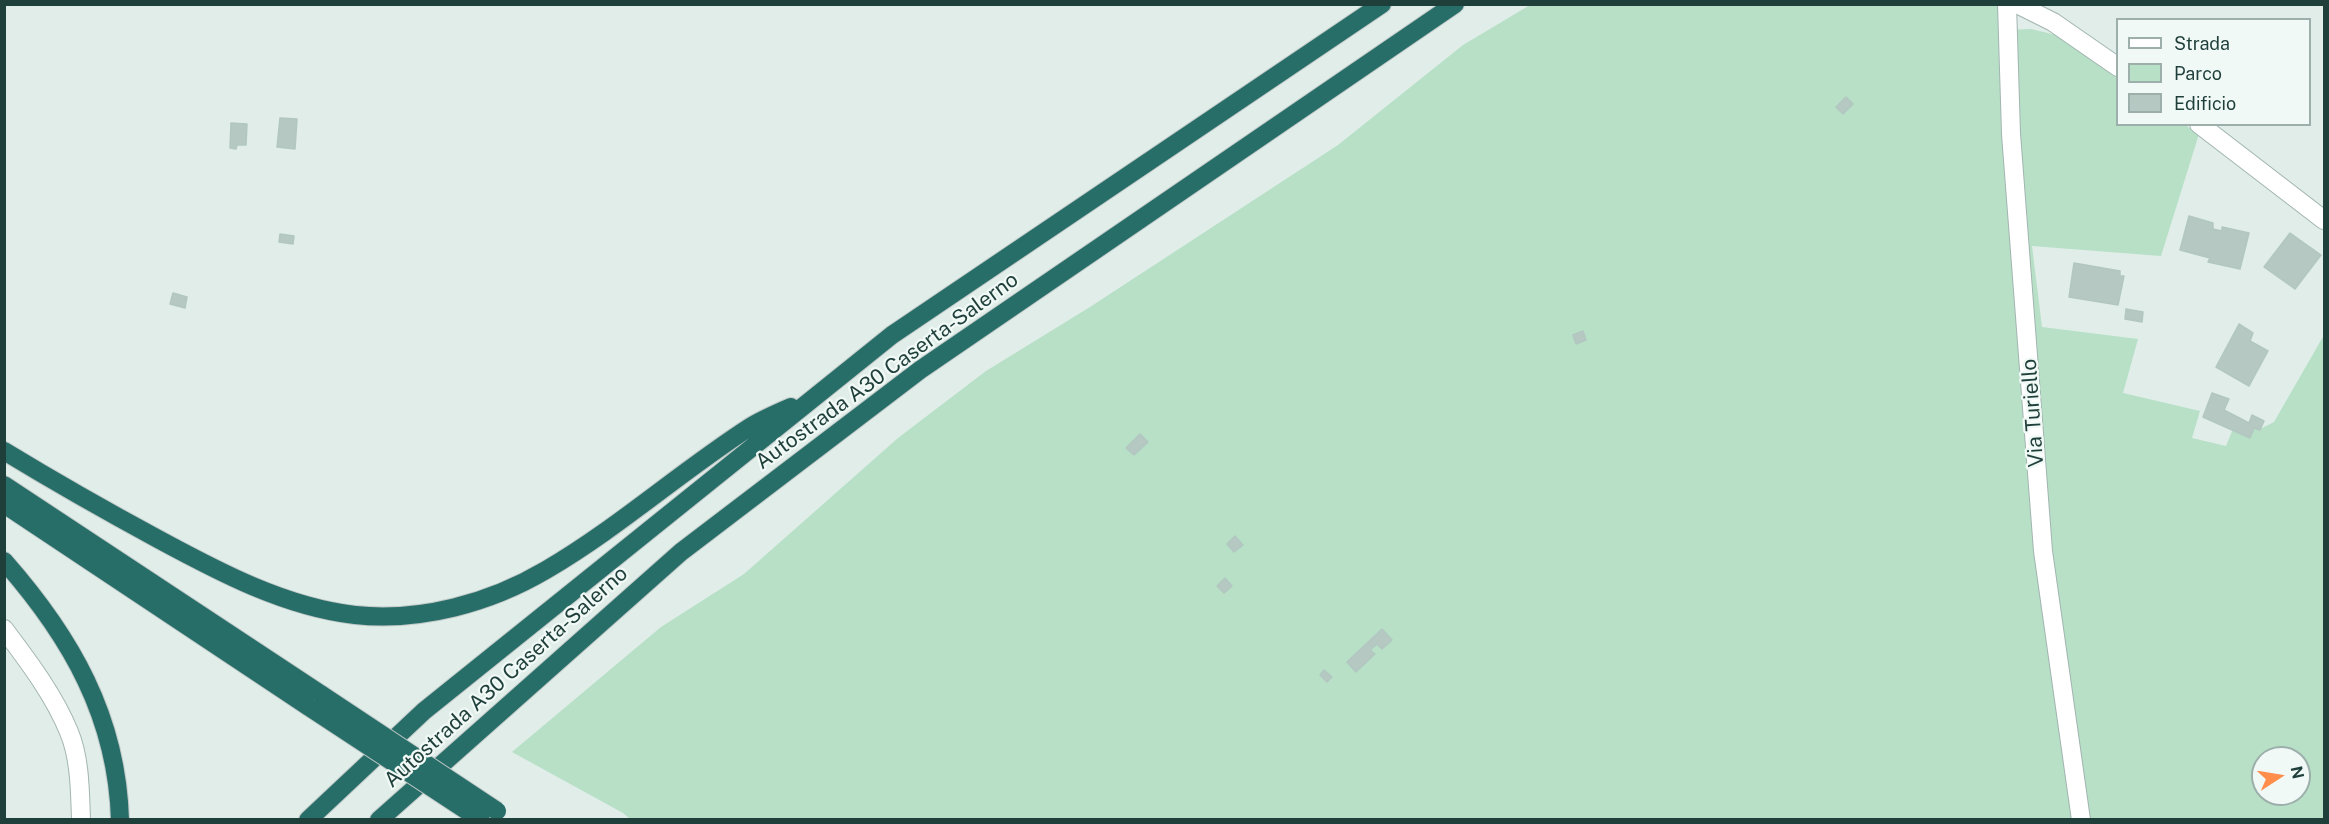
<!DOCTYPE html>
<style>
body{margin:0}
#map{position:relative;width:2329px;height:824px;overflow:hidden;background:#e0ede9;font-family:"Public Sans",sans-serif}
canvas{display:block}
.frame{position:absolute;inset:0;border:6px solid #1f3f3a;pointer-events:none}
.legend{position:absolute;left:2116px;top:18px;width:195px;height:108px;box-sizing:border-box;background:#f1f9f6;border:2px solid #9dafab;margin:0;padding:8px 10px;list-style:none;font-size:18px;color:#1f3f3a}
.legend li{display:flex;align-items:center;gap:12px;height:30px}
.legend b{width:30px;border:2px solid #9dafab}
.north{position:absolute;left:2251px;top:746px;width:60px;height:60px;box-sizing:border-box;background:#f1f9f6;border:2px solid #9dafab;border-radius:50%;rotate:78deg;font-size:16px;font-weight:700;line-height:24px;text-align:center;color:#1f3f3a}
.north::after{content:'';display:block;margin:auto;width:21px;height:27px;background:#ff8e4c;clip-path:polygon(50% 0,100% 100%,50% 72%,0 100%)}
</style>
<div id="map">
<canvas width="2329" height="824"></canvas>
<div class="frame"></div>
<ul class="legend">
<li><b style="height:8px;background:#fff"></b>Strada</li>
<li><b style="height:16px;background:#b7e0c7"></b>Parco</li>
<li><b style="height:16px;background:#b5c8c2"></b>Edificio</li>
</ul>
<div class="north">N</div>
</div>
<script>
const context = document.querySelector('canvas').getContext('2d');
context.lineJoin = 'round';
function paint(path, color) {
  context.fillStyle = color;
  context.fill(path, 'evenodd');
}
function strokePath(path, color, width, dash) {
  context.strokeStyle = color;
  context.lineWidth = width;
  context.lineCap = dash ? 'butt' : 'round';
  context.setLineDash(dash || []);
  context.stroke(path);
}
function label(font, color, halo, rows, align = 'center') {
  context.font = font + ' "Public Sans",sans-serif';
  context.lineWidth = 4.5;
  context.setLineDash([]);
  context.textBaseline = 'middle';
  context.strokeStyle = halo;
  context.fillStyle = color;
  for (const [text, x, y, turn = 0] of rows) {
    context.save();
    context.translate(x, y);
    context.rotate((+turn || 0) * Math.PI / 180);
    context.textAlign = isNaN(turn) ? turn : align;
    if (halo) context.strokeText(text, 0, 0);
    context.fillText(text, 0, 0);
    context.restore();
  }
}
paint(new Path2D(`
 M1530 5H2003V30L2031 29 2056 35 2117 77 2118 124 2185 125 2199 134 2161 256 2032 246 2042 327 2138 339 2123 393 2200 411 2192 438 2226 446 2237 419 2260 429 2274 422 2324 335V819L631 820 623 813 512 752 661 627 744 574 898 438 986 371 1090 307 1338 145 1463 45ZM2263 758H2299V794H2263Z`), '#b7e0c7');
const building = new Path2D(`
 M1846 97 1853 104 1843 114 1836 107Z
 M280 118 297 119 295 149 277 147Z
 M231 123 247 124 246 145H237L236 149 230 148Z
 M2189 216 2213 223V229L2222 231V227L2249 233 2240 269 2208 262 2210 258 2180 250Z
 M2290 233 2321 255 2295 289 2264 267Z
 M280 234 294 236 293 244 279 242Z
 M2074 263 2120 271V276H2124L2118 305 2069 297Z
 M173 293 187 297 185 308 170 304Z
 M2126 309 2143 312 2142 322 2125 319Z
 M2239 324 2253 333 2250 341 2268 351 2249 386 2216 367Z
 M1583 331 1586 340 1576 344 1573 335Z
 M2212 393 2229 399 2224 410 2249 423 2252 415 2264 421 2260 430 2254 428 2250 438 2203 417Z
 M1140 434 1148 442 1134 455 1126 448Z
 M1235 536 1243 545 1234 552 1227 544Z
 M1225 578 1232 586 1224 593 1217 586Z
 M1382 629 1392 640 1382 649 1377 644 1370 650 1375 654 1356 672 1347 662Z
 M1324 670 1332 677 1327 682 1320 675Z`);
paint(building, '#b5c8c2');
strokePath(building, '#b2c7c1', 1.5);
const street = new Path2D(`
 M2007 4 2011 134 2043 551 2081 820
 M2017 4 2053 22 2118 67
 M2199 124 2324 220
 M4 629C28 661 54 695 69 732 80 758 80 791 81 820`);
const highway = new Path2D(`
 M4 451C55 482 106 511 158 539 219 572 285 607 355 615 421 622 490 603 546 570 618 528 680 472 750 427 763 419 777 413 791 407
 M4 485 322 695
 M4 504 309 707
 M4 561C71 637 117 717 120 820
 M308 820 424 711 892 335 1382 4
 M379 820 681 552 920 370 1455 4`);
strokePath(street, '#a2b5b1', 20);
strokePath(highway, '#c0c9c8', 20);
strokePath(street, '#fff', 18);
strokePath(highway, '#286e68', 18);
const highwayBridge = new Path2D(`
 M322 695 497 811
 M309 707 481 820`);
strokePath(highwayBridge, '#c0c9c8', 20, []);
strokePath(highwayBridge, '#286e68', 18);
label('21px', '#1f3f3a', '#f1f9f6', [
 ["Autostrada A30 Caserta-Salerno",887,371,-36],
 ["Via Turiello",2033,413,-94],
 ["Autostrada A30 Caserta-Salerno",506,677,-42]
]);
</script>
